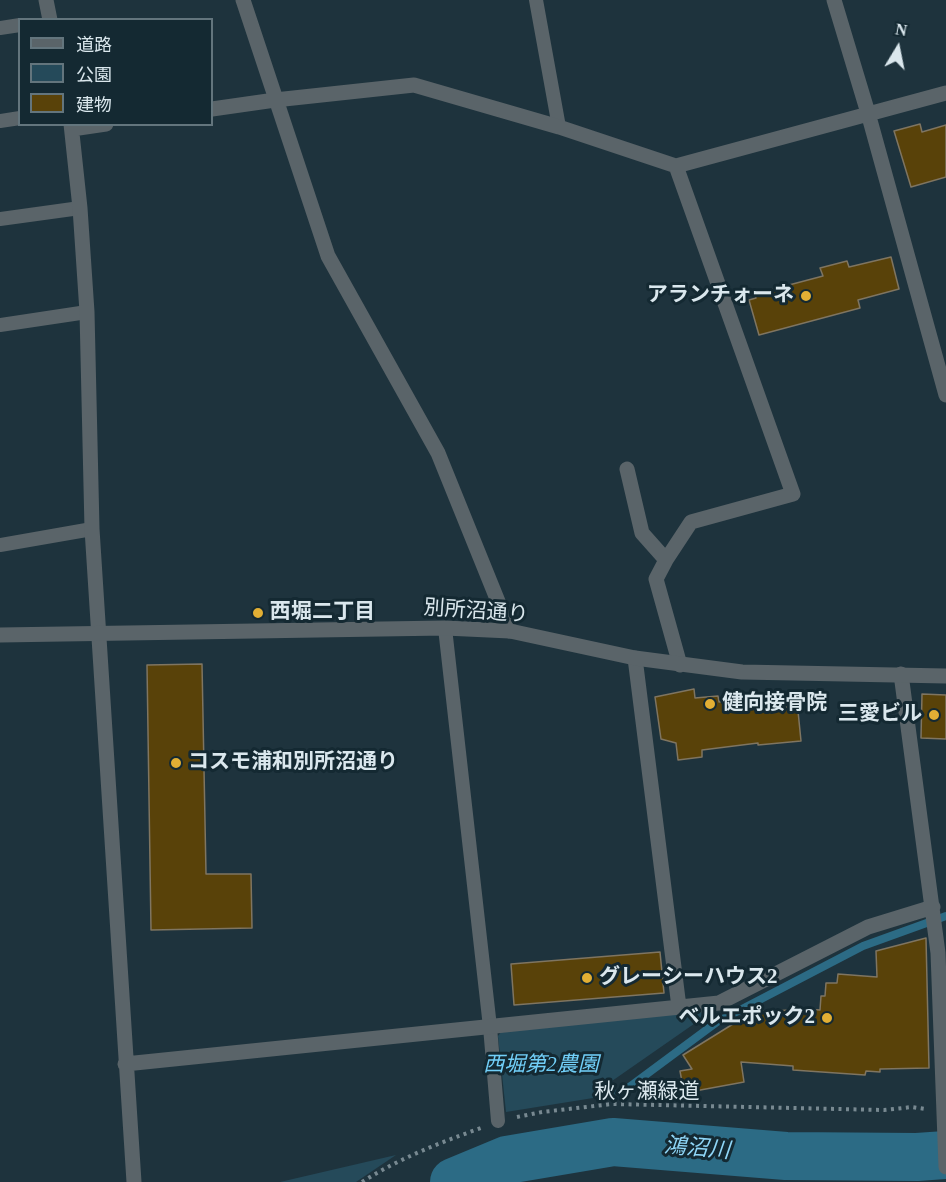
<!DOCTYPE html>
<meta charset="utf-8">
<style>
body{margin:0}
#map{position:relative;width:946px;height:1182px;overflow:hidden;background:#1e333d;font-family:"Times New Roman","Noto Sans JP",serif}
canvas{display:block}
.legend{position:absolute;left:18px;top:18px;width:195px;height:108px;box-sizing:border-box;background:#142932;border:2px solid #63757d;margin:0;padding:8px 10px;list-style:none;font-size:18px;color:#dae7ed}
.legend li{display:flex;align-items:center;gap:12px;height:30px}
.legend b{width:30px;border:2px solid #63757d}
.north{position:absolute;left:868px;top:18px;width:60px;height:60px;-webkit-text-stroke:4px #142932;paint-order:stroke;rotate:10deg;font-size:16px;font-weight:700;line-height:24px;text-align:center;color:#dae7ed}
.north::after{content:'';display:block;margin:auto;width:21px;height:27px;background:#dae7ed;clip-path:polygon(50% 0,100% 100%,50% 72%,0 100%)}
</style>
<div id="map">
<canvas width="946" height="1182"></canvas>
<ul class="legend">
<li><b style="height:8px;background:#5a6469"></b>道路</li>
<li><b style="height:16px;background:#254a5a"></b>公園</li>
<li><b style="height:16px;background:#594209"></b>建物</li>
</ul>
<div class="north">N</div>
</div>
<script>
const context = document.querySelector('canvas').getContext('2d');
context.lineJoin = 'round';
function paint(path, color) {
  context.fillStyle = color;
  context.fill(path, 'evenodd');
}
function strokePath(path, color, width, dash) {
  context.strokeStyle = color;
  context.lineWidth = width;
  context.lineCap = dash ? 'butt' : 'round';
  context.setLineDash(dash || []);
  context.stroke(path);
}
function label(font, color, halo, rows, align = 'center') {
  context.font = font + ' "Times New Roman","Noto Sans JP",serif';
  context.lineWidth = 6;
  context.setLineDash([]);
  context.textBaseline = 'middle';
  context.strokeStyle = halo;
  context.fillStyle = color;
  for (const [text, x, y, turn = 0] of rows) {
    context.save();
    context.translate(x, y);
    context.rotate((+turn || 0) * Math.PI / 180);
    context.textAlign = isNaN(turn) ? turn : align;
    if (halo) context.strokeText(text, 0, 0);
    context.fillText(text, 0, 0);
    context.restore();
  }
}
paint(new Path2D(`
 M714 1010 612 1081 618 1094 506 1112 498 1036 504 1028Z
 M396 1155 356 1182H280Z`), '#254a5a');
strokePath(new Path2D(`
 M628 1088 717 1022 863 946 946 916`), '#2c6b85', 8);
strokePath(new Path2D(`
 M454 1182 507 1160 613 1142 786 1156 917 1157 946 1155`), '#2c6b85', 48);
const building = new Path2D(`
 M920 124 922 132 946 125V177L911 187 894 131Z
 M891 257 899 289 858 300 860 308 759 335 749 300 756 298 755 294 823 276 820 268 847 261 849 267Z
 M202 664 206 874H251L252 928 151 930 147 665Z
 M694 689 695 698 718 696 719 702 762 697 764 709 787 707 788 712 798 711 801 741 758 745V743L702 750V757L678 760 676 743 661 739 655 697Z
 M922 694 946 695V739L921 738Z
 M926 938 929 1068 880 1069V1072L866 1071 865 1075 793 1070V1066L741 1062 744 1082 684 1093 680 1071 692 1069 683 1055 733 1024V1019H745V1012L792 1010V1008L820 1010 821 996H825L826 983H837L838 974 877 977 876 951Z
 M660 952 664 993 514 1005 511 964Z`);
paint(building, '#594209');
strokePath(building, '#7f7561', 1.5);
strokePath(new Path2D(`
 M517 1117 542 1112 612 1104 884 1110 912 1107 925 1109
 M362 1182C400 1158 439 1143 481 1128`), '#788991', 4, [3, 4.5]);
strokePath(new Path2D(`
 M536 0 559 127
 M0 28 20 25
 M0 121 20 118
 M0 219 80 208
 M0 325 87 312
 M0 545 92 529
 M445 628 490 1027 498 1121`), '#5a6469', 14);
strokePath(new Path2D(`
 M46 0 50 20
 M243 0 328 256 438 453 510 631
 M834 0 868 113 946 395
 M212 109 275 100 414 85 559 127 676 166 793 494 691 522 666 560 656 579 680 665
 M71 124 80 208 87 312 92 529 134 1182
 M72 129 106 124
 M676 166 946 93
 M627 469 642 533 666 560
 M635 658 679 1007
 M901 674 938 953 946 1167
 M125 1064 719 1003 868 927 933 907`), '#5a6469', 15);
strokePath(new Path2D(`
 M0 635 445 628 510 631 635 658 742 672 946 676`), '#5a6469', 15);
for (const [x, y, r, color] of [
 [806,296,6,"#e2af34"],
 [258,613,6,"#e2af34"],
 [710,704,6,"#e2af34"],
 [934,715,6,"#e2af34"],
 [176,763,6,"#e2af34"],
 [587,978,6,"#e2af34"],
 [827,1018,6,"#e2af34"]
]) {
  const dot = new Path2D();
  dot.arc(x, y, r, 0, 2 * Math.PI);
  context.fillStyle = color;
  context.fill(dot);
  strokePath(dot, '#142932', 2);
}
label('bold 21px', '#dae7ed', '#142932', [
 ["アランチォーネ",794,296,"right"],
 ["西堀二丁目",270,613],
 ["健向接骨院",722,704],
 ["三愛ビル",922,715,"right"],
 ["コスモ浦和別所沼通り",188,763],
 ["グレーシーハウス2",599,978],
 ["ベルエポック2",815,1018,"right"]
], 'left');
label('21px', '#dae7ed', '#142932', [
 ["別所沼通り",476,612,4],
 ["秋ヶ瀬緑道",647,1092]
]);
label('italic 21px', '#71cff8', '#142932', [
 ["西堀第2農園",541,1065]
]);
label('italic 22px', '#8fd6f7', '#142932', [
 ["鴻沼川",697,1149,5]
]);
</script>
